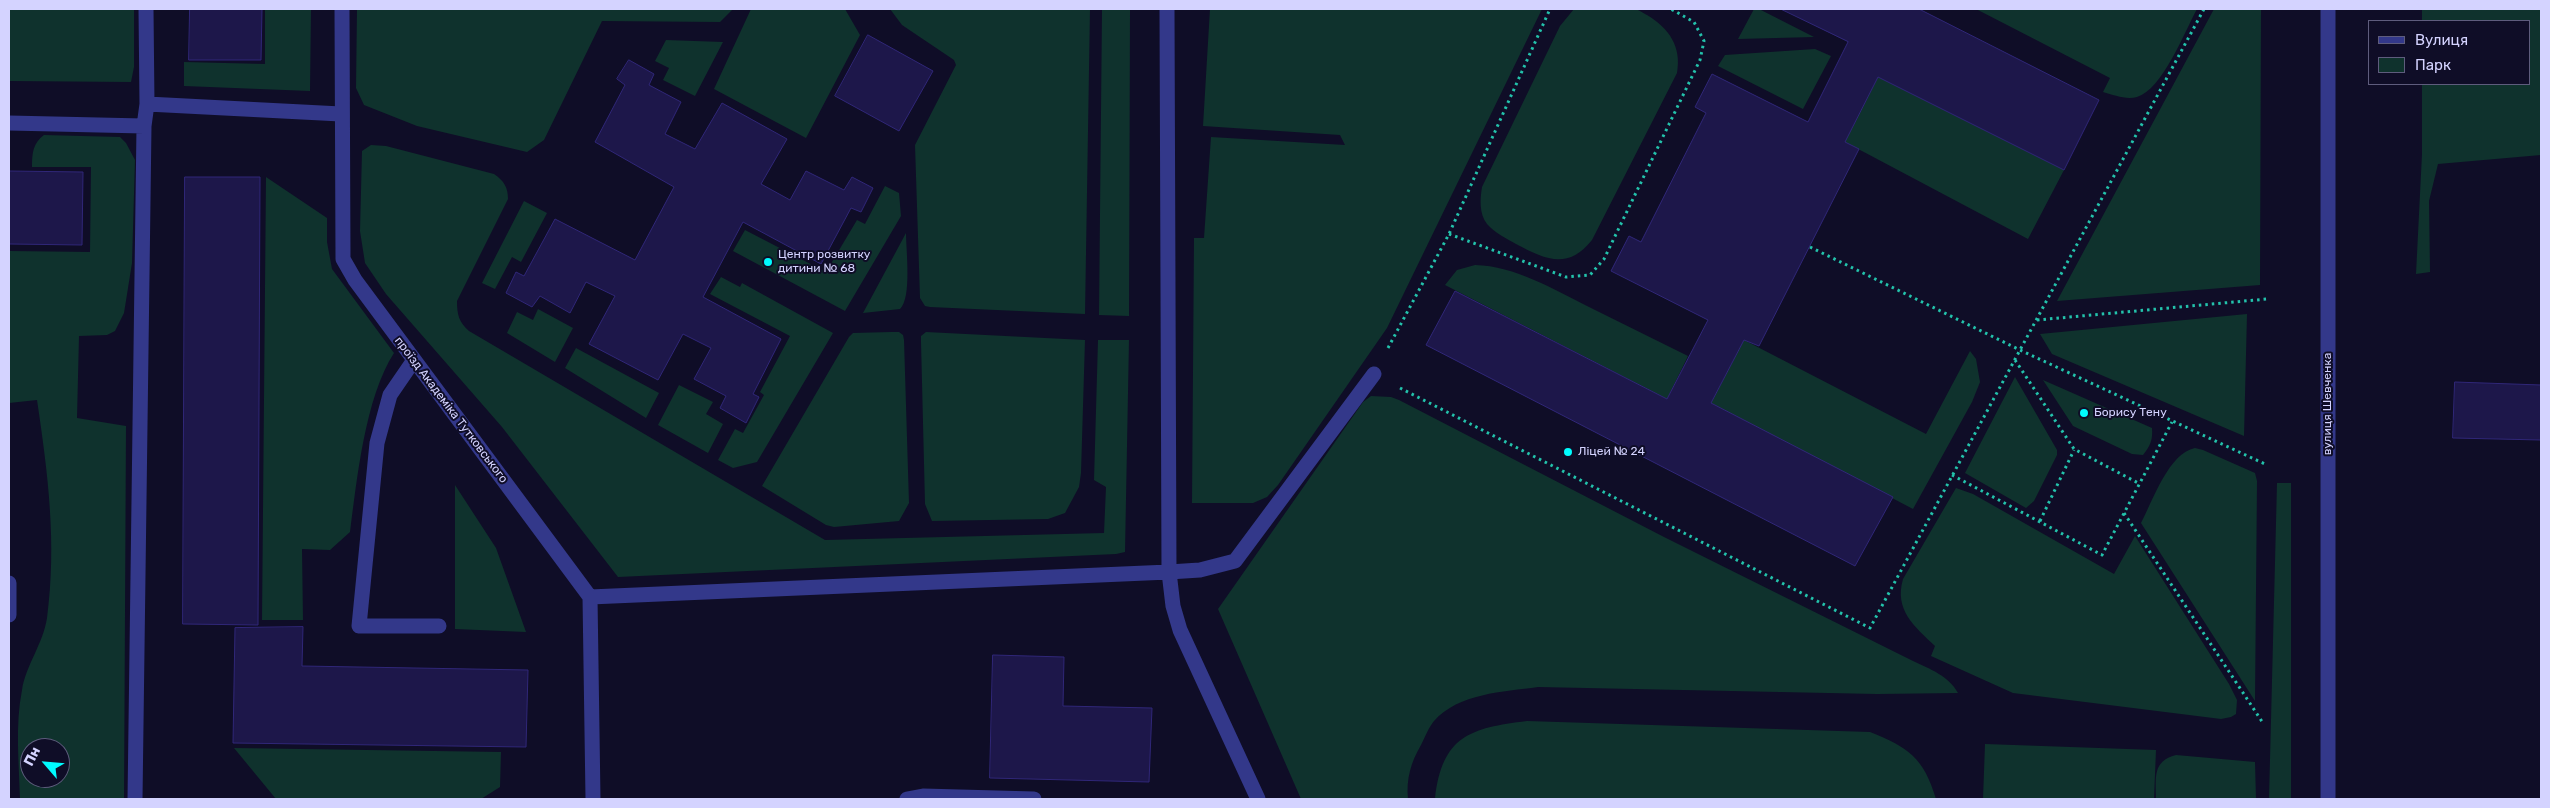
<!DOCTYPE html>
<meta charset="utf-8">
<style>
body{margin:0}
#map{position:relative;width:2550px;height:808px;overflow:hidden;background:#0f0d27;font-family:Rubik,sans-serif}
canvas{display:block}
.frame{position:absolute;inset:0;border:10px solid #d4d3ff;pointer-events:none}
.legend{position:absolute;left:2368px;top:20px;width:162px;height:65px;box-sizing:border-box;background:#0f0d27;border:1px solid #5e5c7d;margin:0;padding:6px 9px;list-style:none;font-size:15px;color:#d4d3ff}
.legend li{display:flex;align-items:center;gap:10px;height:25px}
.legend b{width:25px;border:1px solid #5e5c7d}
.north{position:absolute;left:20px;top:738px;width:50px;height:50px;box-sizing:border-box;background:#0f0d27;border:1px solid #5e5c7d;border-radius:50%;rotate:297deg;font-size:14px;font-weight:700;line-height:20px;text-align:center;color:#d4d3ff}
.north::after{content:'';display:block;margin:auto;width:18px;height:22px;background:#00fbfe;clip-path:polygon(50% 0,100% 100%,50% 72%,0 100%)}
</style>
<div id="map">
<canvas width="2550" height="808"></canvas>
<div class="frame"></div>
<ul class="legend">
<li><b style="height:6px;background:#33388a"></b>Вулиця</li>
<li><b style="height:14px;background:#0f322d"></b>Парк</li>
</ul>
<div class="north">Пн</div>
</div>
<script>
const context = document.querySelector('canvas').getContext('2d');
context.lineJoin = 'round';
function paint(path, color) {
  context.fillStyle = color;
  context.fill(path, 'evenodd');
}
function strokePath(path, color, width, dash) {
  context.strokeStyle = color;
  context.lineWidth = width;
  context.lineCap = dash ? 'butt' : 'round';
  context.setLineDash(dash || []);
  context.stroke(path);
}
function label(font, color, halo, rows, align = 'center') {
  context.font = font + ' Rubik,sans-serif';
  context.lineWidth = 4;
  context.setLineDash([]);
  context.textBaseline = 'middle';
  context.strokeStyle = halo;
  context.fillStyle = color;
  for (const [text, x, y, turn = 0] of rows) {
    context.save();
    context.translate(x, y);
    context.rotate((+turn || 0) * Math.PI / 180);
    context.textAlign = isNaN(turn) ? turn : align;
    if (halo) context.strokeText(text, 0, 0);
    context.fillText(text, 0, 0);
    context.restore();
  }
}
paint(new Path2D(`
 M9 9H134V67L131 82 9 81Z
 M265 9H311L310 91 184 86V62L265 64Z
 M357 9H733L720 22 602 21 544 140 527 152 417 126 364 105 356 88Z
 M751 9H845L860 35 806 138 714 89Z
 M890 9H1090L1085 314 930 307 925 306 920 298 915 145 956 65 954 60 902 25Z
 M1102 9H1130L1129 316 1099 315Z
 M1210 9H1542L1387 328 1278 485 1267 497 1253 503H1192L1194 238H1204L1211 137 1345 145 1340 135 1203 126Z
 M1574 9C1593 9 1614 6 1633 9 1638 9 1643 13 1647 15 1669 28 1682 47 1677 73L1592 240C1568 270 1546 260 1516 244 1507 239 1495 233 1487 224 1479 214 1480 199 1482 187L1560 26Z
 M1754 9H1759L1814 37 1738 39Z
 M1976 9H2197C2185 31 2162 90 2137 97 2126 100 2114 95 2103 92L2110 78Z
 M2214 9H2261L2260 285 2057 301Z
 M2422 9H2541V155L2438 164 2429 201 2430 272 2416 274 2422 154V84H2529V21H2422Z
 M666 40 723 42 695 96 663 80 669 68 655 61Z
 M1815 49 1831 56 1803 109 1718 66 1725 55Z
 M1878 77 2064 170 2028 239 1845 142Z
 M44 135 120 137 126 143 135 160 132 263 124 313 115 331 107 335 79 336 77 418 126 426 124 799H20C19 763 15 725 22 690 26 665 43 644 47 618 57 543 48 474 37 400L9 403V251L90 252 91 167H32C32 153 33 143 44 135ZM30 748H60V778H30Z
 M371 145 386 146 494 174C504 181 508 187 508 199L457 301C457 315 459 322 469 331L825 540 1104 533 1106 487 1094 480 1098 340H1129L1125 552 1116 554 618 577 502 427 386 294 365 263 360 231 362 151Z
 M266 177 327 218V242L332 269 394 353C365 398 357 479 350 532L330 550 302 549 303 620H262Z
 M885 186 899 193 901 216 845 311 733 251 745 230 826 272 857 220 865 224Z
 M524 201 547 213 521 262 512 257 495 289 482 283Z
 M906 233C906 250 912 298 900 309L863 313Z
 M1475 265C1515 266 1553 289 1589 307 1622 323 1655 340 1688 356L1667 399 1445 285 1457 270Z
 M721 277 740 287 742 283 833 333 757 462 733 468 718 460 735 429 743 433 764 395 760 392 790 336 710 294Z
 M538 309 573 328 555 362 507 333 517 312 533 320Z
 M2247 314 2244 436 2052 354 2040 334Z
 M891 332H899L903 335 904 340 909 503 899 521 834 527 826 525 762 486 849 337 853 333Z
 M926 332 1085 340 1081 473 1079 487 1065 513 1048 519 932 521 925 504 921 342V336Z
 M1744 340 1926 434 1970 351 1976 359 1980 382 1972 402 1913 509 1711 403Z
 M576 348 659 393 646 418 565 368Z
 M2015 377 2057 450V455L2034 501 2026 508 1965 473Z
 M2043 380 2152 428C2153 440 2150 446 2143 455L2132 454 2073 426Z
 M679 385 713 402 706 414 723 424 708 453 658 425Z
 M1371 396 1391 397 1399 400 1664 537 1913 661C1930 669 1949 676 1958 693L1877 694 1538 687C1503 692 1459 693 1434 721 1429 727 1425 737 1421 745 1411 762 1406 779 1408 799H1301L1218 609 1363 402Z
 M2195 448 2203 450 2255 473 2257 481 2255 701 2141 523C2153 500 2169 453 2195 448Z
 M2277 483H2291V799H2269Z
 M455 485 496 548 526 632 455 629Z
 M1956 488 1973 494 2114 574 2135 536 2229 684 2237 700 2236 714 2231 717 2221 719 2013 693 1931 656 1935 646C1914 626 1894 610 1903 579Z
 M1527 721 1870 732C1908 747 1924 758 1936 799H1435C1442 736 1470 728 1527 721Z
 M1985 744 2156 750 2154 799H1983Z
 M234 748 501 752 500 787 481 799H276Z
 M2176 755 2255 762 2256 799H2156C2156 778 2152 761 2176 755Z`), '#0f322d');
const building = new Path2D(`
 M190 9H262L261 60H189Z
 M1781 9H1919L2099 100 2064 170 1878 77 1845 142 1859 149 1759 346 1744 340 1711 403 1893 497 1855 566 1426 345 1455 291 1667 399 1708 320 1611 271 1629 236 1641 242 1706 113 1695 107 1712 74 1808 122 1848 42Z
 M868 35 933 71 899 131 835 96Z
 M629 60 654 74 649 85 681 102 665 134 695 149 722 103 787 139 761 184 790 200 806 171 844 190 852 177 873 188 861 212 851 208 821 264 743 222 703 297 781 339 753 394 759 397 746 423 720 408 726 396 694 379 711 348 683 334 658 380 589 344 615 296 586 282 570 313 540 296 532 307 506 293 516 272 524 276 555 219 635 260 674 187 595 142 625 85 617 79Z
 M9 171 83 172 82 245 9 244Z
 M185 177H260L258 625 183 624Z
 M2455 382 2541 385V440L2453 438Z
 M303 627 302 666 528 670 526 747 233 743 235 628Z
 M993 655 1064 657 1063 706 1152 708 1149 782 990 778Z`);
paint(building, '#1d174a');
strokePath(building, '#302778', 1);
strokePath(new Path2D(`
 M1449 234 1566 277 1590 275 1604 259 1700 60 1704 41 1694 22 1671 9
 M1810 247 2020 350 2265 464
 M2037 320 2267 299
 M1388 348 1449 234 1550 9
 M2015 360 2074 449 2140 484
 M1400 388 1870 628 2204 9
 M1952 475 2102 555 2172 422
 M2124 513 2263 723
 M2040 521 2074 450`), '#23c2ab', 3, [2.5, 4]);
strokePath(new Path2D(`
 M342 9 343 259 355 280 590 597 593 799
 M1167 9 1169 572 1173 606 1180 630 1258 799
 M147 104 341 114
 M9 123 144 126
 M414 360 390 395 377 443 359 626H439
 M9 583V615
 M590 597 1169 572 1200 570 1235 561 1374 374
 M135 799 144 126 147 104 146 9
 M907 799 923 796 1034 799
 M2328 799V9`), '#33388a', 15);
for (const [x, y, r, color] of [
 [768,262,5,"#00fbfe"],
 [2084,413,5,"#00fbfe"],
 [1568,452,5,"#00fbfe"]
]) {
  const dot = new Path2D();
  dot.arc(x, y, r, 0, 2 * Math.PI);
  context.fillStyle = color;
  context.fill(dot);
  strokePath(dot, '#0f0d27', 2);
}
label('12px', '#d4d3ff', '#0f0d27', [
 ["Центр розвитку",778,255],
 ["дитини № 68",778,269],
 ["Борису Тену",2094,413],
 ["Ліцей № 24",1578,452]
], 'left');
label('12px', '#d4d3ff', '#0f0d27', [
 ["вулиця Шевченка",2328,404,-90],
 ["проїзд Академіка Тутковського",451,410,53]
]);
</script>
